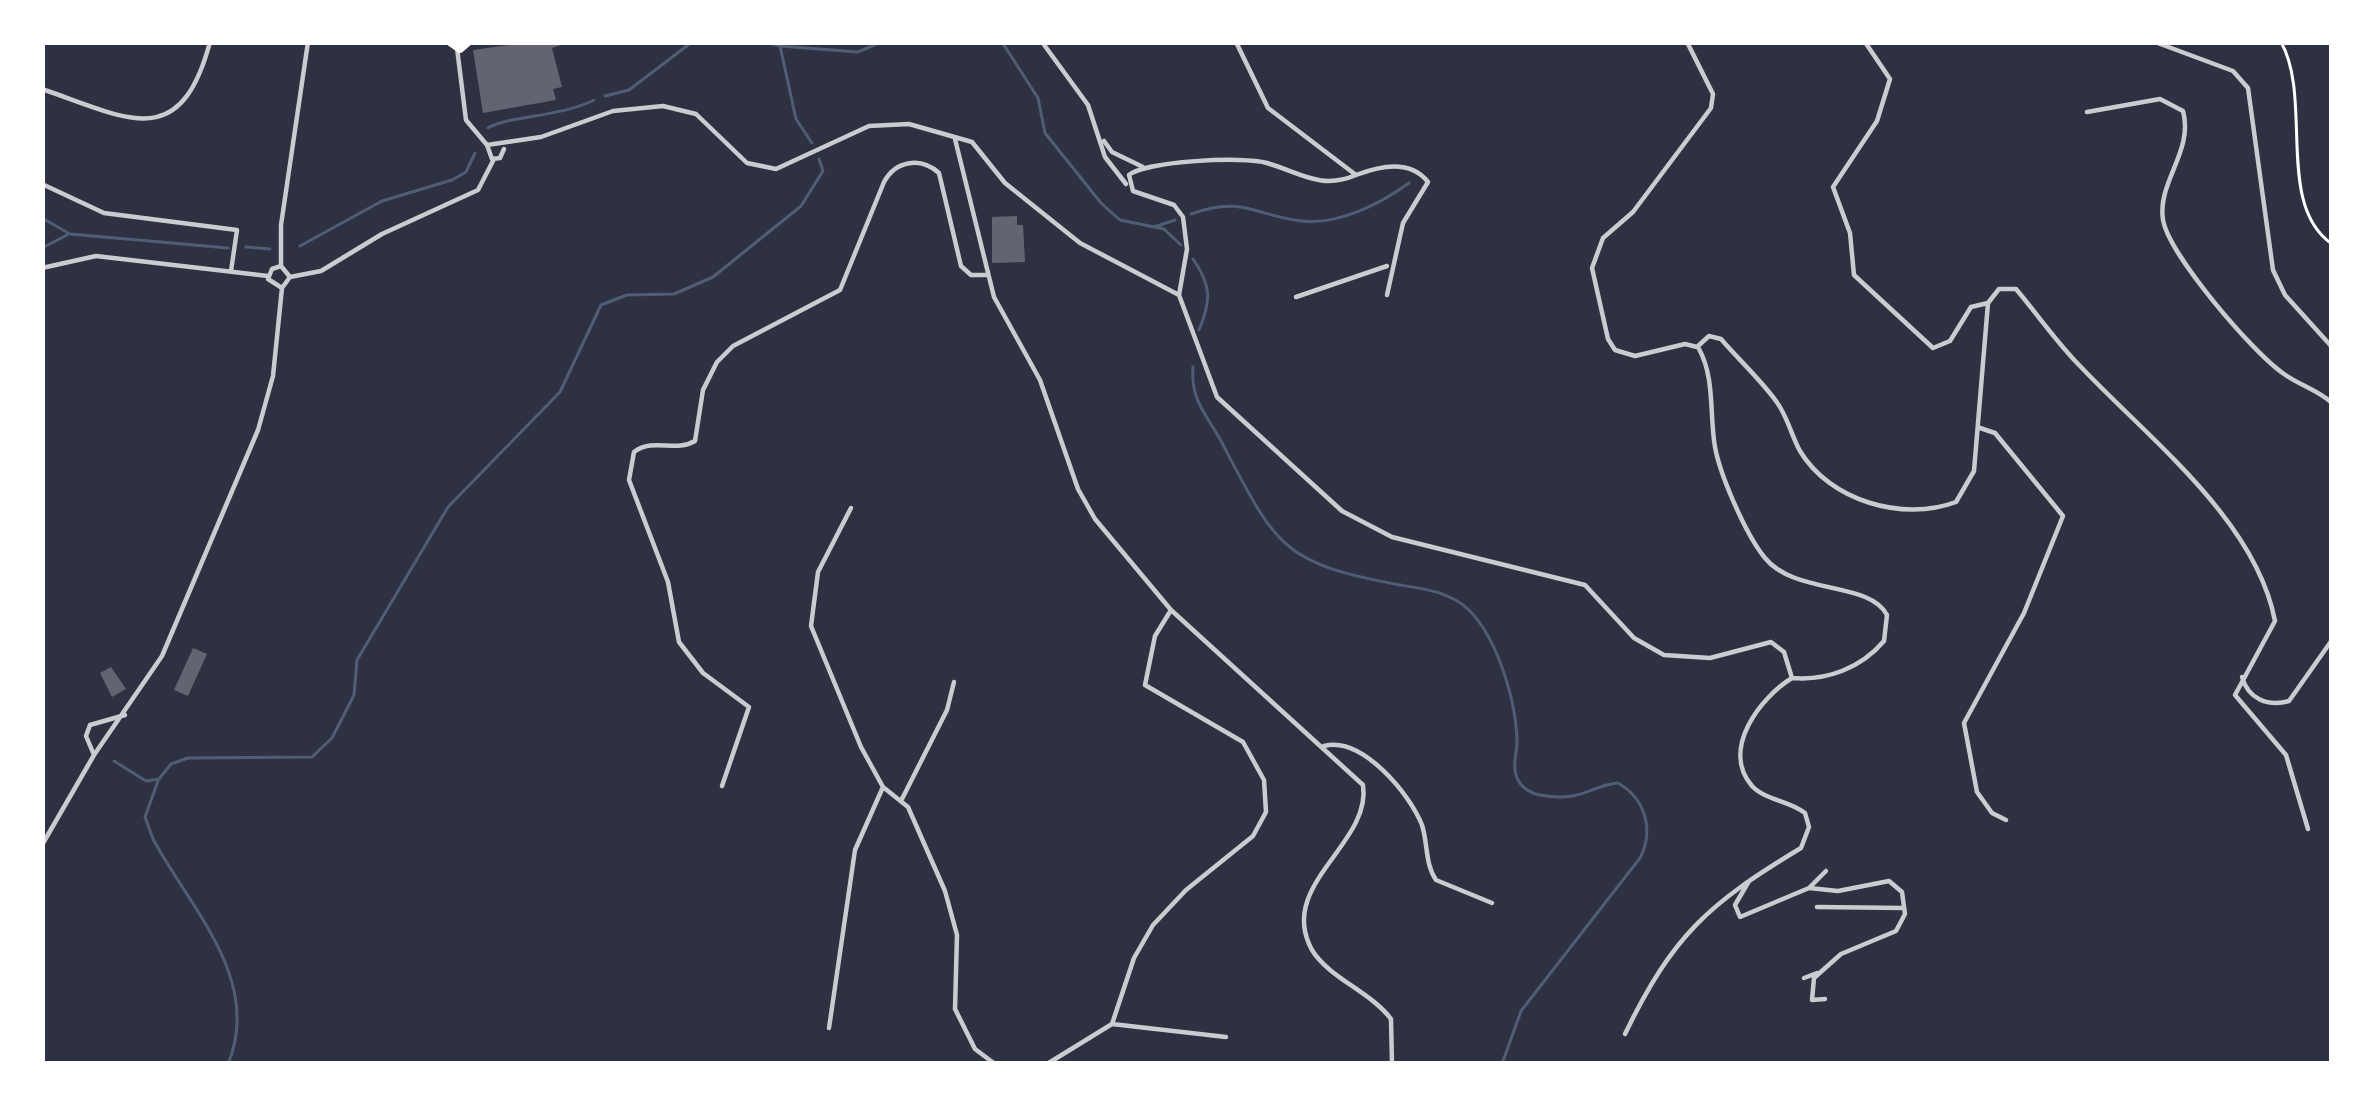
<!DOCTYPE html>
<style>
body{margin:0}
#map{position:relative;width:2374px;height:1106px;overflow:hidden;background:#2d3142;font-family:"Roboto Condensed",sans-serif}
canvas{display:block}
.frame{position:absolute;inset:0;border:45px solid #fff;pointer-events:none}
</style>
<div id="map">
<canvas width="2374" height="1106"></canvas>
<div class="frame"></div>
</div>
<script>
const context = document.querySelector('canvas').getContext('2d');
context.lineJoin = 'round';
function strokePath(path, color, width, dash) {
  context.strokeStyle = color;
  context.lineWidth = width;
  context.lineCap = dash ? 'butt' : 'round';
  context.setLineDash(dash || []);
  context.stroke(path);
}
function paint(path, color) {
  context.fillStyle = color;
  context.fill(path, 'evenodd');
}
strokePath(new Path2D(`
 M765 42 780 46 796 119 812 143
 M1002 42 1038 98 1045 133 1101 203 1120 220 1164 229 1181 245
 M780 46 858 52 881 42
 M605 96 629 90 692 42
 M488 128C507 116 561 117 594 100
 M1191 214C1243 195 1255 216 1302 221 1339 225 1380 204 1409 183
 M42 218 70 234 228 248
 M1154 227 1175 220
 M300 246 382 201 452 180 466 172 475 153
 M246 247 270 249
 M42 248 67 235
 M1193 259C1212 286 1211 301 1199 330
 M1193 367C1190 400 1207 415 1221 441 1276 545 1279 563 1400 585 1425 589 1449 592 1468 609 1498 638 1517 704 1517 744 1516 756 1512 769 1518 780 1522 788 1532 794 1540 795 1581 803 1589 786 1618 783 1646 799 1654 831 1640 858L1521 1011 1502 1064
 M114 761 146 781 159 779 171 764 188 758 312 757 332 738 354 695 357 660 448 507 560 392 601 305 627 295 674 294 713 277 801 206 823 171 819 159
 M158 781 145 817 153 839C190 908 263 980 228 1064`), '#4f5d75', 3);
paint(new Path2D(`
 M530 42H570L552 48 562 87 553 89 556 100 483 113 473 50Z
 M1017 216V225H1023L1025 262 992 263V217Z
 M193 648 207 654 188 696 174 690Z
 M111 667 126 689 112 697 100 673Z`), '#626471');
strokePath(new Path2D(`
 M2281 42C2313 99 2275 205 2332 244`), '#fff', 3);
strokePath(new Path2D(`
 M1042 42 1088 105 1105 157 1126 184
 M1236 42 1268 108 1356 175C1321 190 1301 173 1267 163 1244 156 1145 161 1129 175L1133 191 1174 205 1183 217 1187 249 1179 295 1217 397 1342 511 1392 537 1585 585 1634 638 1664 655 1710 658 1771 642 1784 652 1792 678
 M1687 42 1713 94 1711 108 1633 212 1603 238 1592 268 1608 339 1615 350 1635 356 1685 344 1697 347
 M1865 42 1890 79 1877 121 1833 187 1850 233 1854 275 1933 348 1950 341 1971 307 1988 303
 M2155 42 2233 71 2248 88 2273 270 2285 295 2332 347
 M457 48 466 120 487 145
 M42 89C127 118 180 154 210 42
 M2087 112 2160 99 2183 111C2194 151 2157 182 2163 220 2169 255 2254 354 2284 374 2299 385 2318 390 2332 403
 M955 139 994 297 1040 380 1078 489 1095 519 1171 610 1363 785C1372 844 1276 885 1312 950 1329 978 1371 992 1391 1019L1392 1064
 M1104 141 1112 152 1143 167
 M487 145 541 137 613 111 663 106 696 114 747 163 776 169 869 126 909 124 972 142 1005 183 1080 243 1179 295
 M487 145 492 159 500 158 504 149
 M1356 175C1380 166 1410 159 1428 182L1403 223 1387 295
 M42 184 104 213 237 230 231 271
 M281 266V225L308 42
 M281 266 272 269 268 279 282 288
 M42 268 96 256 268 276
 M290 277 321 271 382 234 478 190 494 159
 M1296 297 1387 266
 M1697 347 1709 336 1721 339C1739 360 1760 379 1776 401 1788 417 1791 435 1800 451 1830 501 1903 522 1956 502L1974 471 1988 303 1999 289H2016C2038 315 2057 343 2081 367 2148 438 2256 520 2275 621L2235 695 2286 755 2308 829
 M1699 349C1714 376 1710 410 1714 440 1717 470 1746 535 1765 558 1795 595 1870 581 1887 615L1884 641C1861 668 1827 681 1792 678
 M1980 428 1995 433 2063 516 2024 613 1964 723 1977 792 1992 813 2006 820
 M2332 451V470
 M851 508 818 572 811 626 861 747 883 787 908 807 945 891 957 935 955 1009 975 1049 995 1064
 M2242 677C2248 699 2268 707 2289 701L2332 640
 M1324 746C1362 736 1410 794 1422 825 1428 844 1425 864 1436 880L1492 903
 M94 755 86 736 90 725 125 715
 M722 786 749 707 703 673 679 642 668 582 629 480 634 452C654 437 675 453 695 441L703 390 717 362 733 346 840 290 884 182C896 160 921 157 939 173L961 266 971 275H987
 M902 799 947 710 954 682
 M42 845 94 755 162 656 258 430 273 376 282 288 290 277 281 266
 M1749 881 1735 905 1740 917 1809 888 1838 891 1889 881 1902 892 1905 914 1896 931 1841 954 1814 978 1812 1000 1825 999
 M1809 888 1826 871
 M1817 907 1904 908
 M1804 978 1817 973
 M1112 1024 1226 1037
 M829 1028 855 850 883 787
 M1625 1034C1673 935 1708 904 1801 848L1809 827 1805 813C1790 801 1765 800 1752 786 1720 749 1761 697 1792 678
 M1047 1064 1112 1024 1134 958 1153 925 1186 890 1253 836 1266 812 1264 780 1243 742 1145 685 1155 636 1171 610`), '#caccd0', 4.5);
strokePath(new Path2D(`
 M450 42 460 49 468 42`), '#fff', 8);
</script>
